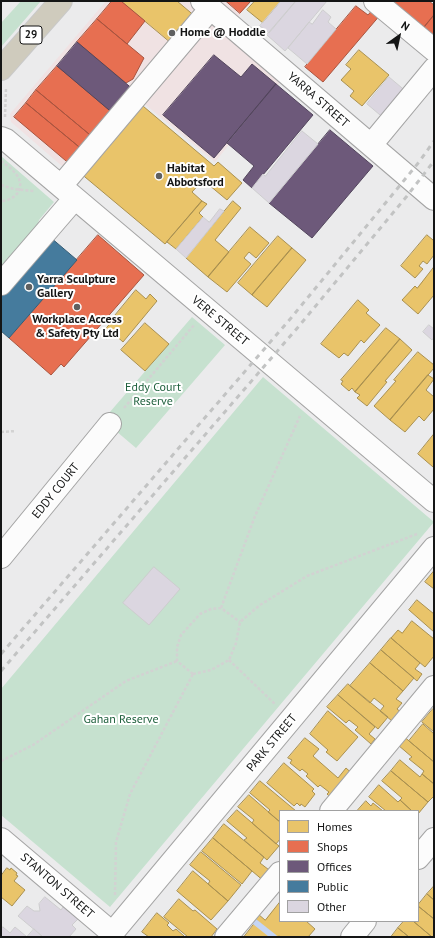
<!DOCTYPE html>
<style>
body{margin:0}
#map{position:relative;width:435px;height:938px;overflow:hidden;background:#ebebec;font-family:"PT Sans",sans-serif}
canvas{display:block}
.frame{position:absolute;inset:0;border:2px solid #141515;pointer-events:none}
.legend{position:absolute;left:279px;top:810px;width:140px;height:112px;box-sizing:border-box;background:#fff;border:1px solid #a1a1a1;margin:0;padding:5px 7px;list-style:none;font-size:12px;color:#141515}
.legend li{display:flex;align-items:center;gap:8px;height:20px}
.legend b{width:20px;border:1px solid #a1a1a1}
.north{position:absolute;left:379px;top:16px;width:40px;height:40px;-webkit-text-stroke:3px #fff;paint-order:stroke;rotate:33deg;font-size:11px;font-weight:700;line-height:16px;text-align:center;color:#141515}
.north::after{content:'';display:block;margin:auto;width:14px;height:18px;background:#141515;clip-path:polygon(50% 0,100% 100%,50% 72%,0 100%)}
</style>
<div id="map">
<canvas width="435" height="938"></canvas>
<div class="frame"></div>
<ul class="legend">
<li><b style="height:11px;background:#e9c46a"></b>Homes</li>
<li><b style="height:11px;background:#e76f51"></b>Shops</li>
<li><b style="height:11px;background:#6d597a"></b>Offices</li>
<li><b style="height:11px;background:#457b9d"></b>Public</li>
<li><b style="height:11px;background:#dbd6e0"></b>Other</li>
</ul>
<div class="north">N</div>
</div>
<script>
const context = document.querySelector('canvas').getContext('2d');
context.lineJoin = 'round';
function paint(path, color) {
  context.fillStyle = color;
  context.fill(path, 'evenodd');
}
function strokePath(path, color, width, dash) {
  context.strokeStyle = color;
  context.lineWidth = width;
  context.lineCap = dash ? 'butt' : 'round';
  context.setLineDash(dash || []);
  context.stroke(path);
}
function label(font, color, halo, rows, align = 'center') {
  context.font = font + ' "PT Sans",sans-serif';
  context.lineWidth = 4;
  context.setLineDash([]);
  context.textBaseline = 'middle';
  context.strokeStyle = halo;
  context.fillStyle = color;
  for (const [text, x, y, turn = 0] of rows) {
    context.save();
    context.translate(x, y);
    context.rotate((+turn || 0) * Math.PI / 180);
    context.textAlign = isNaN(turn) ? turn : align;
    if (halo) context.strokeText(text, 0, 0);
    context.fillText(text, 0, 0);
    context.restore();
  }
}
paint(new Path2D(`
 M106 1H251L236 19 294 65 215 162 135 96 70 173 11 122 10 114Z`), '#f0e2e3');
paint(new Path2D(`
 M21 1H41L1 47V23Z
 M1 156 54 202 39 220 35 237 1 270Z
 M192 317 225 345 136 448 103 420Z
 M263 377 434 522 110 907 1 815V689Z`), '#c6e1cf');
const homes = new Path2D(`
 M121 1H177L197 18 174 45Z
 M255 1H281L263 23 247 10Z
 M359 50 389 75 362 106 350 96 354 91 341 80 351 69 346 65Z
 M137 101 214 166 218 162 242 183 227 200 203 180 192 192 202 201 165 244 79 172Z
 M202 201 207 204 199 213 203 217 176 249 167 242Z
 M233 201 241 208 215 240 229 252 208 277 186 258Z
 M250 227 269 243 256 258 249 252 244 258 251 264 227 292 208 277Z
 M427 235 433 240 434 238V255L427 264 423 261 419 266 423 269 415 278 401 266Z
 M278 236 292 248 252 295 238 283Z
 M292 248 306 260 267 307 252 295Z
 M434 267V295L418 314 402 300 415 286 417 288Z
 M136 290 146 299 150 294 157 301 123 342 113 333 107 339 101 334 114 319 113 318Z
 M358 300 369 310 366 313 380 325 364 343 361 340 348 356 344 353 339 358 321 344Z
 M145 323 169 344 145 371 121 350Z
 M386 328 400 339 355 392 352 388 349 391 341 384 343 381 341 380Z
 M400 339 412 350 385 381 387 382 367 406 357 398 360 395 355 392Z
 M418 352 434 365V368L390 420 374 406 396 381 394 380Z
 M428 375 434 379 426 390 434 397V409L424 421 419 416 405 432 390 420Z
 M434 434V466L433 467 418 454Z
 M434 571V589L425 582Z
 M417 600 434 614V632L409 610Z
 M412 621 434 639V656L425 667 391 638 398 630 402 633Z
 M391 638 420 663 415 669 422 674 417 681 381 650Z
 M381 650 414 678 403 691 370 663Z
 M370 663 403 691 396 699 402 703 397 709 402 713 398 726 380 711 384 706 374 698 370 703 350 686Z
 M348 684 388 717 378 729 338 695Z
 M338 695 375 727 369 734 375 739 371 744 355 730 358 727 349 720 346 723 327 707Z
 M433 709 434 710V732L422 722Z
 M328 711 358 737 337 761 326 752 328 750 310 734Z
 M423 724 434 734V762L409 741Z
 M402 735 434 762V784L422 774 424 771 409 759 412 757 398 745Z
 M305 738 319 749 313 756 338 778 346 768 355 776 334 801 327 794 329 792 320 785 318 787 306 776 308 774 302 769 300 771 290 763 292 760 288 758Z
 M400 760 420 777 422 774 434 784V796L428 802 391 771Z
 M284 763 314 789 312 791 315 794 305 807 301 804 300 806 297 803 294 806 267 783Z
 M391 771 428 802 418 814V811H412L400 800 402 798 382 781Z
 M260 781 296 811H280V822L268 812 270 810 250 793Z
 M379 785 398 802 400 800 412 811H386L369 797Z
 M249 795 280 822V839L276 844 252 823 254 820 238 807Z
 M366 801 371 806 373 803 383 811H357Z
 M237 810 279 846 267 860 244 840 247 838 227 821Z
 M224 824 264 857 260 863 273 873 265 882 213 838Z
 M213 838 252 871 242 884 202 851Z
 M201 852 241 885 228 901 208 884 210 881 190 865Z
 M7 868 10 870 11 868 17 873 16 875 18 876 14 881 25 890 12 906 1 897V876Z
 M193 871 228 901 211 920 177 891Z
 M434 886V900L427 894Z
 M427 894 434 900V919L418 906V905Z
 M179 899 193 911 195 910 217 929 211 937H188L164 917Z
 M280 902V921H306L315 929 308 937H281L279 936 277 937 255 919 258 914 265 920Z
 M418 906 434 919V937H432L413 921H418Z
 M157 913 169 923 167 925 173 931 176 929 184 936V937H149L142 932Z
 M404 921H413L432 937H409L398 928Z
 M255 923 272 937H244Z
 M398 928 409 937H391Z`);
paint(homes, '#e9c46a');
strokePath(homes, '#a99050', 1);
const shops = new Path2D(`
 M112 1H121L145 21 127 44 97 19Z
 M226 1H251L240 13Z
 M392 1H429L434 5V15L421 31Z
 M356 6 368 15 374 8 381 14 323 82 305 67Z
 M434 15V41L421 31Z
 M97 19 144 58 133 79 126 83 77 42Z
 M57 66 115 115 95 139 36 90Z
 M36 90 95 139 84 151 26 103Z
 M26 103 84 151 72 166 14 117Z
 M98 235 144 275 64 367 61 364 51 375 9 338Z`);
paint(shops, '#e76f51');
strokePath(shops, '#a8543f', 1);
const offices = new Path2D(`
 M77 42 135 91 115 115 57 66Z
 M214 55 241 77 252 64 276 84 214 158 163 115Z
 M276 84 313 115 252 188 243 180 254 166 227 143Z
 M330 130 373 166 312 238 269 203Z`);
paint(offices, '#6d597a');
strokePath(offices, '#52455c', 1);
const public = new Path2D(`
 M50 237 77 260 9 338 1 331V293Z`);
paint(public, '#457b9d');
strokePath(public, '#365c74', 1);
strokePath(new Path2D(`
 M250 918 274 937`), '#c5d5f4', 6);
const building = new Path2D(`
 M281 1H296L269 33 260 26Z
 M296 1H327L285 51 267 35Z
 M323 10 331 17 328 22 336 29 307 64 288 48 309 22 312 24Z
 M389 77 408 93 386 120 367 104Z
 M302 131 318 144 269 203 252 188 263 174 265 176Z
 M220 209 224 211 186 258 176 249 203 217 209 222Z
 M429 325 434 329V337L432 340 423 332Z
 M154 567 180 589 149 625 123 603Z
 M45 897 61 910 63 907 78 919 72 925 76 929 69 937H43L18 916 27 906 34 911H40L39 904Z
 M3 927 10 933 15 927 27 937H1V930Z
 M34 929 43 937H27Z`);
paint(building, '#dbd6e0');
strokePath(building, '#cdcdce', 1);
const minor = new Path2D(`
 M202 1 434 199
 M375 1 434 50
 M1 138 6 140 434 501
 M371 145 434 69
 M61 186 211 8
 M1 284 75 198
 M1 557 110 424
 M331 811 434 687
 M1 839 112 933
 M418 858 434 839
 M109 937 434 548
 M226 937 280 873
 M352 937 365 921`);
const highway = new Path2D(`
 M1 69 61 1`);
strokePath(minor, '#a4a4a4', 24);
strokePath(highway, '#c9c9c9', 24);
strokePath(new Path2D(`
 M5 117 6 88
 M1 185 14 189 34 191
 M124 408 194 325
 M1 432 16 431
 M221 608 255 516 300 416
 M229 660 276 705
 M193 674 211 670 229 660 236 643 240 622 260 605 307 576 417 534
 M193 674 177 661V647L181 635 200 614 211 609 221 608 240 622
 M1 761 33 745 126 681 177 661
 M115 895 116 842 130 794 193 674`), '#d2d2d2', 2.5, [3, 2]);
strokePath(minor, '#fcfcfc', 22);
strokePath(highway, '#cfcbbd', 22);
strokePath(new Path2D(`
 M1 654 291 318 397 189 419 162 434 141
 M1 671 299 326 407 196 434 161`), '#c2c3c3', 3, [5, 5]);
strokePath(new Path2D(`
 M1 161C7 165 16 172 19 179 24 191 13 201 1 201`), '#d2d2d2', 2.5, [3, 2]);
for (const [x, y, r, color] of [
 [172,33,4,"#5f6060"],
 [159,176,4,"#5f6060"],
 [29,287,4,"#5f6060"],
 [77,307,4,"#5f6060"]
]) {
  const dot = new Path2D();
  dot.arc(x, y, r, 0, 2 * Math.PI);
  context.fillStyle = color;
  context.fill(dot);
  strokePath(dot, '#fff', 1.5);
}
for (const [x, y, w] of [
 [31,35,22]
]) {
  const box = new Path2D();
  box.roundRect(x - w / 2, y - 9, w, 18, 3);
  context.fillStyle = '#fff';
  context.fill(box);
  strokePath(box, '#141515', 1);
}
label('bold 11px', '#141515', null, [
 ["29",31,35]
]);
label('bold 12px', '#141515', '#fff', [
 ["Home @ Hoddle",180,33],
 ["Habitat",167,169],
 ["Abbotsford",167,183],
 ["Yarra Sculpture",37,280],
 ["Gallery",37,294],
 ["Workplace Access",77,320,"center"],
 ["& Safety Pty Ltd",77,334,"center"]
], 'left');
label('12px', '#141515', '#fff', [
 ["YARRA STREET",318,100,41],
 ["VERE STREET",220,321,40],
 ["EDDY COURT",56,491,-51],
 ["PARK STREET",272,743,-50],
 ["STANTON STREET",57,886,41]
]);
label('12px', '#20613e', '#fff', [
 ["Eddy Court",153,388],
 ["Reserve",153,402],
 ["Gahan Reserve",121,720]
]);
</script>
